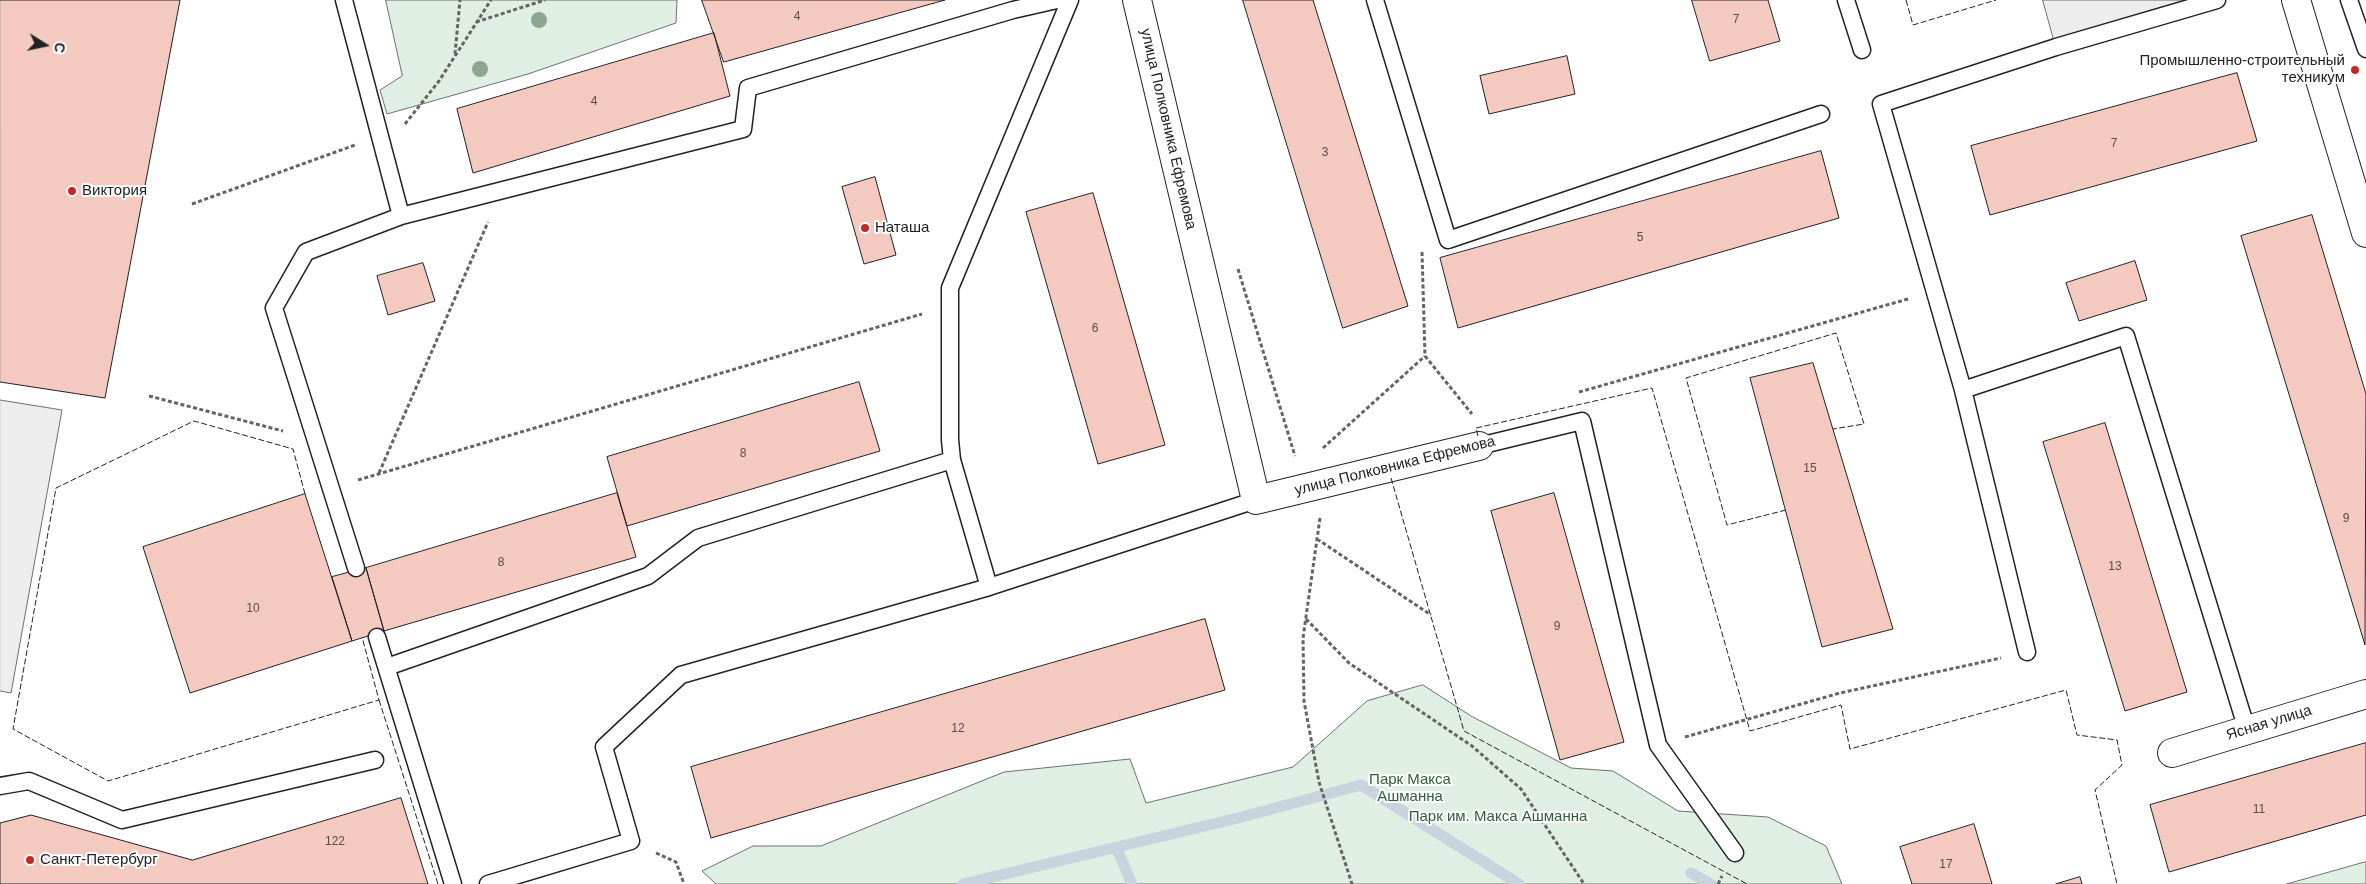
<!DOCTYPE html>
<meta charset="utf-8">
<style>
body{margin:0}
#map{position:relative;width:2366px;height:884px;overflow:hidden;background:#fff;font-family:Arial,sans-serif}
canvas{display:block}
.north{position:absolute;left:20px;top:20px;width:50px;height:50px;-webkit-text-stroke:4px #fff;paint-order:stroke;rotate:100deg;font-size:14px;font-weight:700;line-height:20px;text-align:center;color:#222}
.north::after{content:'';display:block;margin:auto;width:18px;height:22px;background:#222;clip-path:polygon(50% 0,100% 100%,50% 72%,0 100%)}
</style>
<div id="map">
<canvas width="2366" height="884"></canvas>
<div class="north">С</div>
</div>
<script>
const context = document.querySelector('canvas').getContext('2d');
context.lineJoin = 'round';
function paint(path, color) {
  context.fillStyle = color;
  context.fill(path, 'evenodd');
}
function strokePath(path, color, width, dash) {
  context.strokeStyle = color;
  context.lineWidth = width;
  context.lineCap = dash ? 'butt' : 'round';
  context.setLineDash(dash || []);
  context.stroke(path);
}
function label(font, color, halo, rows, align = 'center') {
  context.font = font + ' Arial,sans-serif';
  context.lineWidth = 4;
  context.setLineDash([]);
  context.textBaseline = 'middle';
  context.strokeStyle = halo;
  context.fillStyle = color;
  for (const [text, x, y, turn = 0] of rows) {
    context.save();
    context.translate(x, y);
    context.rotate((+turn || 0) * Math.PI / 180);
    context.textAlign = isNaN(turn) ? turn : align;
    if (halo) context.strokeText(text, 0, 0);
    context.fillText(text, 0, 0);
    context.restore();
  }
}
const green = new Path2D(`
 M386 0H677L676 23 528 74 387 114 380 90 402 76Z
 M1423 685 1471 716 1571 768 1613 771 1678 811 1768 817 1826 846 1842 884H716L702 871 753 846H821L1004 772 1130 759 1146 803 1293 767 1367 701Z
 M2366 862V884H2287Z`);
paint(green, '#e0efe3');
strokePath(green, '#6f6f6f', 1);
const parking = new Path2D(`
 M2043 0H2182L2185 9 2056 47Z
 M0 400 62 410 11 693 0 691Z`);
paint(parking, '#ededed');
strokePath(parking, '#6f6f6f', 1);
strokePath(new Path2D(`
 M1116 847 1132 884
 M1691 873 1711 884
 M963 884 1238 818 1361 785 1519 884`), '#c7d3dd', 11);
const building = new Path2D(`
 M0 0H180L105 398 0 382Z
 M702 0H945L724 62Z
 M1243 0H1313L1408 306 1343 328Z
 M1692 0H1768L1780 41 1710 61Z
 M714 33 730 96 473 173 457 109Z
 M1567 56 1575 94 1489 114 1480 76Z
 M2237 73 2257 141 1990 215 1971 146Z
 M1821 151 1839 218 1458 328 1440 258Z
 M875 177 896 255 864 264 842 187Z
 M1093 193 1165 445 1098 464 1026 212Z
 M2312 215 2366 394 2365 645 2241 236Z
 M2135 261 2147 300 2079 321 2066 283Z
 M423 263 435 301 388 315 377 276Z
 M1813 363 1893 629 1822 647 1750 378Z
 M859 382 880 451 627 526 607 457Z
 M2105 423 2187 692 2125 711 2043 442Z
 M617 493 636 557 384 631 366 568Z
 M1554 493 1624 742 1560 760 1491 511Z
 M305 494 352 641 190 693 143 547Z
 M366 568 384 631 352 641 332 577Z
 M1205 619 1225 690 711 838 691 767Z
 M2366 743V815L2169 872 2150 805Z
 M401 798 428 884H0V823L31 815 192 860Z
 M1974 824 1992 884H1912L1900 847Z
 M2080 877 2082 884H2056Z`);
paint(building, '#f3c9c0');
strokePath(building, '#222', 1);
const lane = new Path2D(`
 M344 0 401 216 306 252 274 308 356 568
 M1375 0 1448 240 1821 114
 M1846 0 1862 50
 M2349 0 2366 49
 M401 216 743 129 748 88 1013 10 1057 0
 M1963 390 2126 336 2247 730
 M1479 446 1582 421 1658 745 1735 853
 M989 587 1256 500
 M377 637 453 884
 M2027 652 1963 390 1881 104 2056 47 2217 0
 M387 667 648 576 698 538 952 460 950 440V288L1070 0
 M0 786 29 781 122 820 375 760
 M488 884 631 841 604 747 681 675 989 587 952 460`);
const street = new Path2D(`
 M1137 0 1256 500 1479 446
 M2296 0 2366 233
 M2172 753 2366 694`);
strokePath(lane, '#222', 19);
strokePath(street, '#222', 30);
strokePath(new Path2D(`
 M476 22 545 0
 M455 54 460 0
 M405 124 439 81 491 0
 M192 204 355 145
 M1422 252 1425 356 1472 414
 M1238 269 1295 456
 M1579 392 1908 299
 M149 396 283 431
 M1323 448 1425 356
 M379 473 488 222
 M358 480 922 314
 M1320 518 1303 638 1304 701 1319 782 1352 884
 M1317 539 1431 615
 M1306 619 1349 663 1472 746 1521 789 1584 884
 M1685 737 1840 693 2001 658
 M656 853 676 862 684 884
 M1718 884 1722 876`), '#646464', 3, [4, 2.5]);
strokePath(lane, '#fff', 16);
strokePath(street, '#fff', 28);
strokePath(new Path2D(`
 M1906 0 1913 25 1996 0
 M1478 436 1476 428 1652 388 1750 731 1841 705 1850 749 2066 690 2077 735 2117 740 2122 765 2095 790 2117 884
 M1391 478 1464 731 1747 884
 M305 494 293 449 194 421 56 488 13 729 108 781 379 700 362 637
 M1786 510 1727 525 1686 378 1836 333 1864 424 1833 429
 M379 700 438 884`), '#222', 1, [6, 2.5]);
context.fillStyle = '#8da692';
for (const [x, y] of [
 [539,20],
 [480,69]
]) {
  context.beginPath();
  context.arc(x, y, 8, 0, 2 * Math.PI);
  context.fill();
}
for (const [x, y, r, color] of [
 [2355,70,5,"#c62828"],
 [72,191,5,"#c62828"],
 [865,228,5,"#c62828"],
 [30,860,5,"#c62828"]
]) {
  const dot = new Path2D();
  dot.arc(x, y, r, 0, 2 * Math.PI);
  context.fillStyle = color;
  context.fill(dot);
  strokePath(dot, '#fff', 2);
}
label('12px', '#564c4a', null, [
 ["4",797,17],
 ["7",1736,20],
 ["4",594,102],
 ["7",2114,144],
 ["3",1325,153],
 ["5",1640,238],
 ["6",1095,329],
 ["8",743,454],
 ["15",1810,469],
 ["9",2346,519],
 ["8",501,563],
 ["13",2115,567],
 ["10",253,609],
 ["9",1557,627],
 ["12",958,729],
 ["11",2259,810],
 ["122",335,842],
 ["17",1946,865]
]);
label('15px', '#222', '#fff', [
 ["Промышленно-строительный",2345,61,"right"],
 ["техникум",2345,78,"right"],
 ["Виктория",82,191],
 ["Наташа",875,228],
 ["Санкт-Петербург",40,860]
], 'left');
label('15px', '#222', '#fff', [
 ["улица Полковника Ефремова",1168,129,77],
 ["улица Полковника Ефремова",1395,466,-14],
 ["Ясная улица",2269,723,-17]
]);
label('15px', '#2f5e38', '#fff', [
 ["Парк Макса",1410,780],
 ["Ашманна",1410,797],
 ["Парк им. Макса Ашманна",1498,817]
]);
</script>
